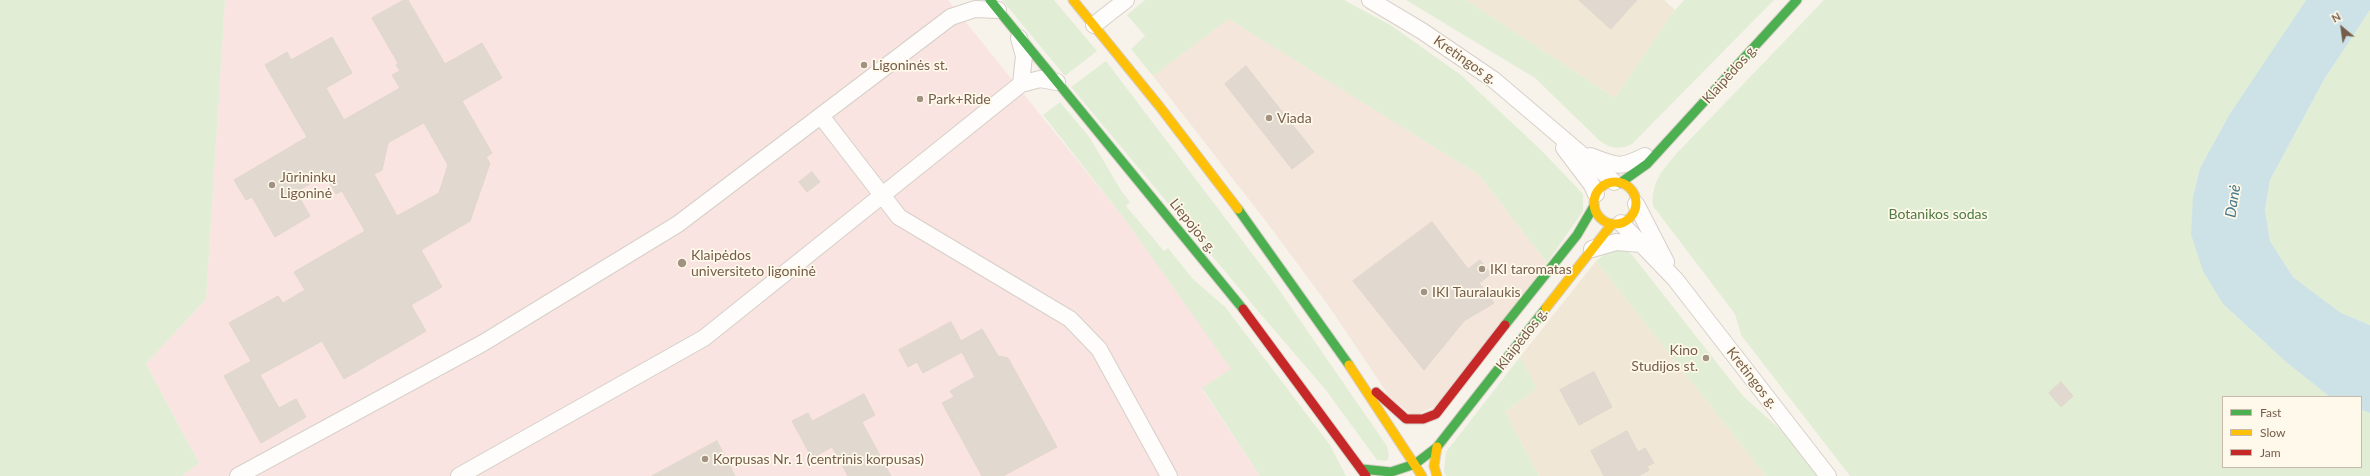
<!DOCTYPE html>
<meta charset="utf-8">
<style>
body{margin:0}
#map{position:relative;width:2370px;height:476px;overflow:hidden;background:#f7f3ea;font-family:Lato,sans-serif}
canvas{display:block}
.legend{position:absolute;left:2222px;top:396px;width:140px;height:72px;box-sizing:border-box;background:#fff9eb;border:1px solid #c8bbab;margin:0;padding:5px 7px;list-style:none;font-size:12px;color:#755d4a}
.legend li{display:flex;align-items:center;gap:8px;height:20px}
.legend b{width:20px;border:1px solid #c8bbab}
.north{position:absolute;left:2322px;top:8px;width:40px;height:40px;-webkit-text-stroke:3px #fff9eb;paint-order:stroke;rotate:331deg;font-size:11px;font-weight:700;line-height:16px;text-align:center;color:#755d4a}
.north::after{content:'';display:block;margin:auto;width:14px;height:18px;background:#755d4a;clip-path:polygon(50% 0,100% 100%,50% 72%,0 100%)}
</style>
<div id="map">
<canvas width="2370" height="476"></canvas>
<ul class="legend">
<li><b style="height:5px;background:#4caf50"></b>Fast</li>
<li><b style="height:5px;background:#ffc107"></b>Slow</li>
<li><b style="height:5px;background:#c62828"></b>Jam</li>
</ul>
<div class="north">N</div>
</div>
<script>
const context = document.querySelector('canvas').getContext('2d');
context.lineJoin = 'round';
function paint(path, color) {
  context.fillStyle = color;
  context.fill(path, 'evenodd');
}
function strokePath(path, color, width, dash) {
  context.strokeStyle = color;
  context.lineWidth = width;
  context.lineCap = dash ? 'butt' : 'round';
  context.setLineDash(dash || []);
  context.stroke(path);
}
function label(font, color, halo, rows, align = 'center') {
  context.font = font + ' Lato,sans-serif';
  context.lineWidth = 3.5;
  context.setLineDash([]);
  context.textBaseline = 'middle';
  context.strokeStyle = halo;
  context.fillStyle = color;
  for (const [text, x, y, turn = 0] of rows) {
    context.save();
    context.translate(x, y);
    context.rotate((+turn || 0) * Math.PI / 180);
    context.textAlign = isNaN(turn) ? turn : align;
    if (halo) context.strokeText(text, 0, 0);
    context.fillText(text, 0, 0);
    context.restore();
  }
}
paint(new Path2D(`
 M1466 0H1664L1675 10 1615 98Z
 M1596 261 1766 476H1539L1505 412 1537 388 1520 357Z`), '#f0e7d7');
paint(new Path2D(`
 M1229 18 1479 175 1547 263 1436 406 1413 416 1389 396 1328 305 1268 224 1153 76Z`), '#f5e6db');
paint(new Path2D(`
 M225 0H948L1126 221 1232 369 1202 389 1260 476H182L199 463 146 364 206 299Z`), '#f9e4e1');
paint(new Path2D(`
 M0 0H225L206 299 146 364 199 463 182 476H0Z
 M1002 0H1054L1097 51 1065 76Z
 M1145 0H1344L1392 26 1461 75 1541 150 1583 194V211L1547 263 1479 175 1229 19 1153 76 1131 49 1145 36 1127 15Z
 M1406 0H1466L1615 98 1675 10 1684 0H1774L1632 144C1620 150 1611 149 1600 141L1535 78Z
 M1824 0H2306L2229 115 2200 168 2193 197 2223 304 2286 362 2330 397H2223V467H2361V410L2370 413V476H1850L1741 335 1735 314 1653 206C1651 182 1662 171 1676 154Z
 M2370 10V325L2341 313 2293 277 2270 241 2265 210 2270 180 2325 78Z
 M1106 61 1273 281 1387 446 1389 456 1387 461 1377 460 1325 389 1258 311 1071 87Z
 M1060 102 1090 138 1122 192 1130 202 1126 206 1164 251 1168 248 1193 279 1226 308 1330 445 1346 476H1260L1202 388 1231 369 1126 221 1043 115Z
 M1611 250H1626L1633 256 1743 396 1780 429 1817 476H1766L1596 261Z
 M1520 357 1537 388 1505 412 1539 476H1446L1444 472 1446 452Z`), '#e1eed5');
paint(new Path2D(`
 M2306 0H2370V10L2325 78 2270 180 2265 210 2270 241 2293 277 2341 313 2370 325V413L2361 410V397H2330L2286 362 2223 304 2203 271 2191 234 2193 197 2200 168 2229 115Z`), '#cce2e7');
const building = new Path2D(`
 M404 0H408L445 64 482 43 502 78 462 101 492 153 486 157 490 163 470 221 421 250 442 287 411 305 426 331 344 379 322 341 260 375 279 408 296 399 306 417 261 443 224 376 251 361 229 323 278 296 283 303 305 290 294 272 365 231 342 191 336 194 325 175 296 192 310 216 275 237 252 197 246 200 234 180 307 137 265 65 287 52 291 60 332 37 352 73 326 88 344 120 400 88 392 75 400 71 396 65 398 63 372 18ZM424 123 448 165 439 193 397 216 374 174 382 170 388 143Z
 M1579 0H1637L1611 29Z
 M1246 66 1314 152 1292 169 1225 84Z
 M812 172 820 182 807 192 799 182Z
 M1432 222 1468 269 1480 260 1491 274 1479 283 1494 303 1464 321 1424 370 1353 281Z
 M951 322 961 341 982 329 998 356 1008 358 1057 447 1003 476H982L942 403 954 397 950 391 975 377 962 352 923 373 917 362 908 367 899 350Z
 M1594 372 1612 407 1579 425 1560 390Z
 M2061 382 2073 396 2061 407 2049 393Z
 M864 394 875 415 862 422 891 476H848L832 447 812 458 792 421 808 413 812 421Z
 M1627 431 1638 452 1645 448 1654 463 1647 466 1649 470 1639 476H1604L1591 451Z
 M717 441 735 476H652Z`);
paint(building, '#e1d9cf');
strokePath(building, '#e0d7cc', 1);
const street = new Path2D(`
 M1370 0 1422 31 1494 80 1614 182
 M1094 25 1126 0
 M1019 38 1024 56 1021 84
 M821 116 899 217 1070 319 1099 349 1169 476
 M1564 148 1592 185 1596 194
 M1590 156C1617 166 1619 169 1645 156
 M1636 204 1666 262
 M1621 223 1675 279 1828 476
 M1592 249 1616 242 1641 244
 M238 476 483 343 678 224 951 17 975 9 998 10
 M459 476 704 338 1021 84 1040 79 1057 82`);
const fast = new Path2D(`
 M990 0 1243 309
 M1620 183 1647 164 1797 0
 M1238 209 1349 365
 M1505 325 1577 235 1594 206
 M1415 464 1437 447 1546 308
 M1362 469 1391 472 1415 464`);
const slow = new Path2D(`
 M1073 0 1160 107 1238 209
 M1594 203a21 21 0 1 1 42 0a21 21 0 1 1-42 0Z
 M1546 308 1612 224
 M1349 365 1422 476
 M1437 447 1434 466 1437 476`);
const jam = new Path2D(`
 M1243 309 1366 476
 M1376 392 1406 419H1423L1436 414 1505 325`);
strokePath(street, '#d6d0c8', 18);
strokePath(fast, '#d7d0c8', 11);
strokePath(slow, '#d7d0c8', 11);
strokePath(jam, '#d7d0c8', 11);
strokePath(street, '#fefdfc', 16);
strokePath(fast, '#4caf50', 9);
strokePath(slow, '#ffc107', 9);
strokePath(jam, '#c62828', 9);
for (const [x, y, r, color] of [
 [864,65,4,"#a29282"],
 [920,99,4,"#a29282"],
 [1269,118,4,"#a29282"],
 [272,185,4,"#a29282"],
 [682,263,5,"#a29282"],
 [1482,269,4,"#a29282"],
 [1424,292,4,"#a29282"],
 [1706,358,4,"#a29282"],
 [705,459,4,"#a29282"]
]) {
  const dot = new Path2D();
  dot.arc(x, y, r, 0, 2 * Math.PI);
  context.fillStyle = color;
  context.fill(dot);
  strokePath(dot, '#fff9eb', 1.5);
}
label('14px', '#755d4a', '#fff9eb', [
 ["Kretingos g.",1465,60,35],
 ["Klaipėdos g.",1730,74,-48],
 ["Liepojos g.",1193,226,51],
 ["Klaipėdos g.",1522,339,-52],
 ["Kretingos g.",1752,378,52]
]);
label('14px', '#755d4a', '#fff9eb', [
 ["Ligoninės st.",872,65],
 ["Park+Ride",928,99],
 ["Viada",1277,118],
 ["Jūrininkų",280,177],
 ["Ligoninė",280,193],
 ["Klaipėdos",691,255],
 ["universiteto ligoninė",691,271],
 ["IKI taromatas",1490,269],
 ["IKI Tauralaukis",1432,292],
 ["Kino",1698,350,"right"],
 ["Studijos st.",1698,366,"right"],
 ["Korpusas Nr. 1 (centrinis korpusas)",713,459]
], 'left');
label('14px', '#4d7b42', '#fff9eb', [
 ["Botanikos sodas",1938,214]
]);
label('italic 15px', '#437789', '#fff9eb', [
 ["Danė",2233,201,-81]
]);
</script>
